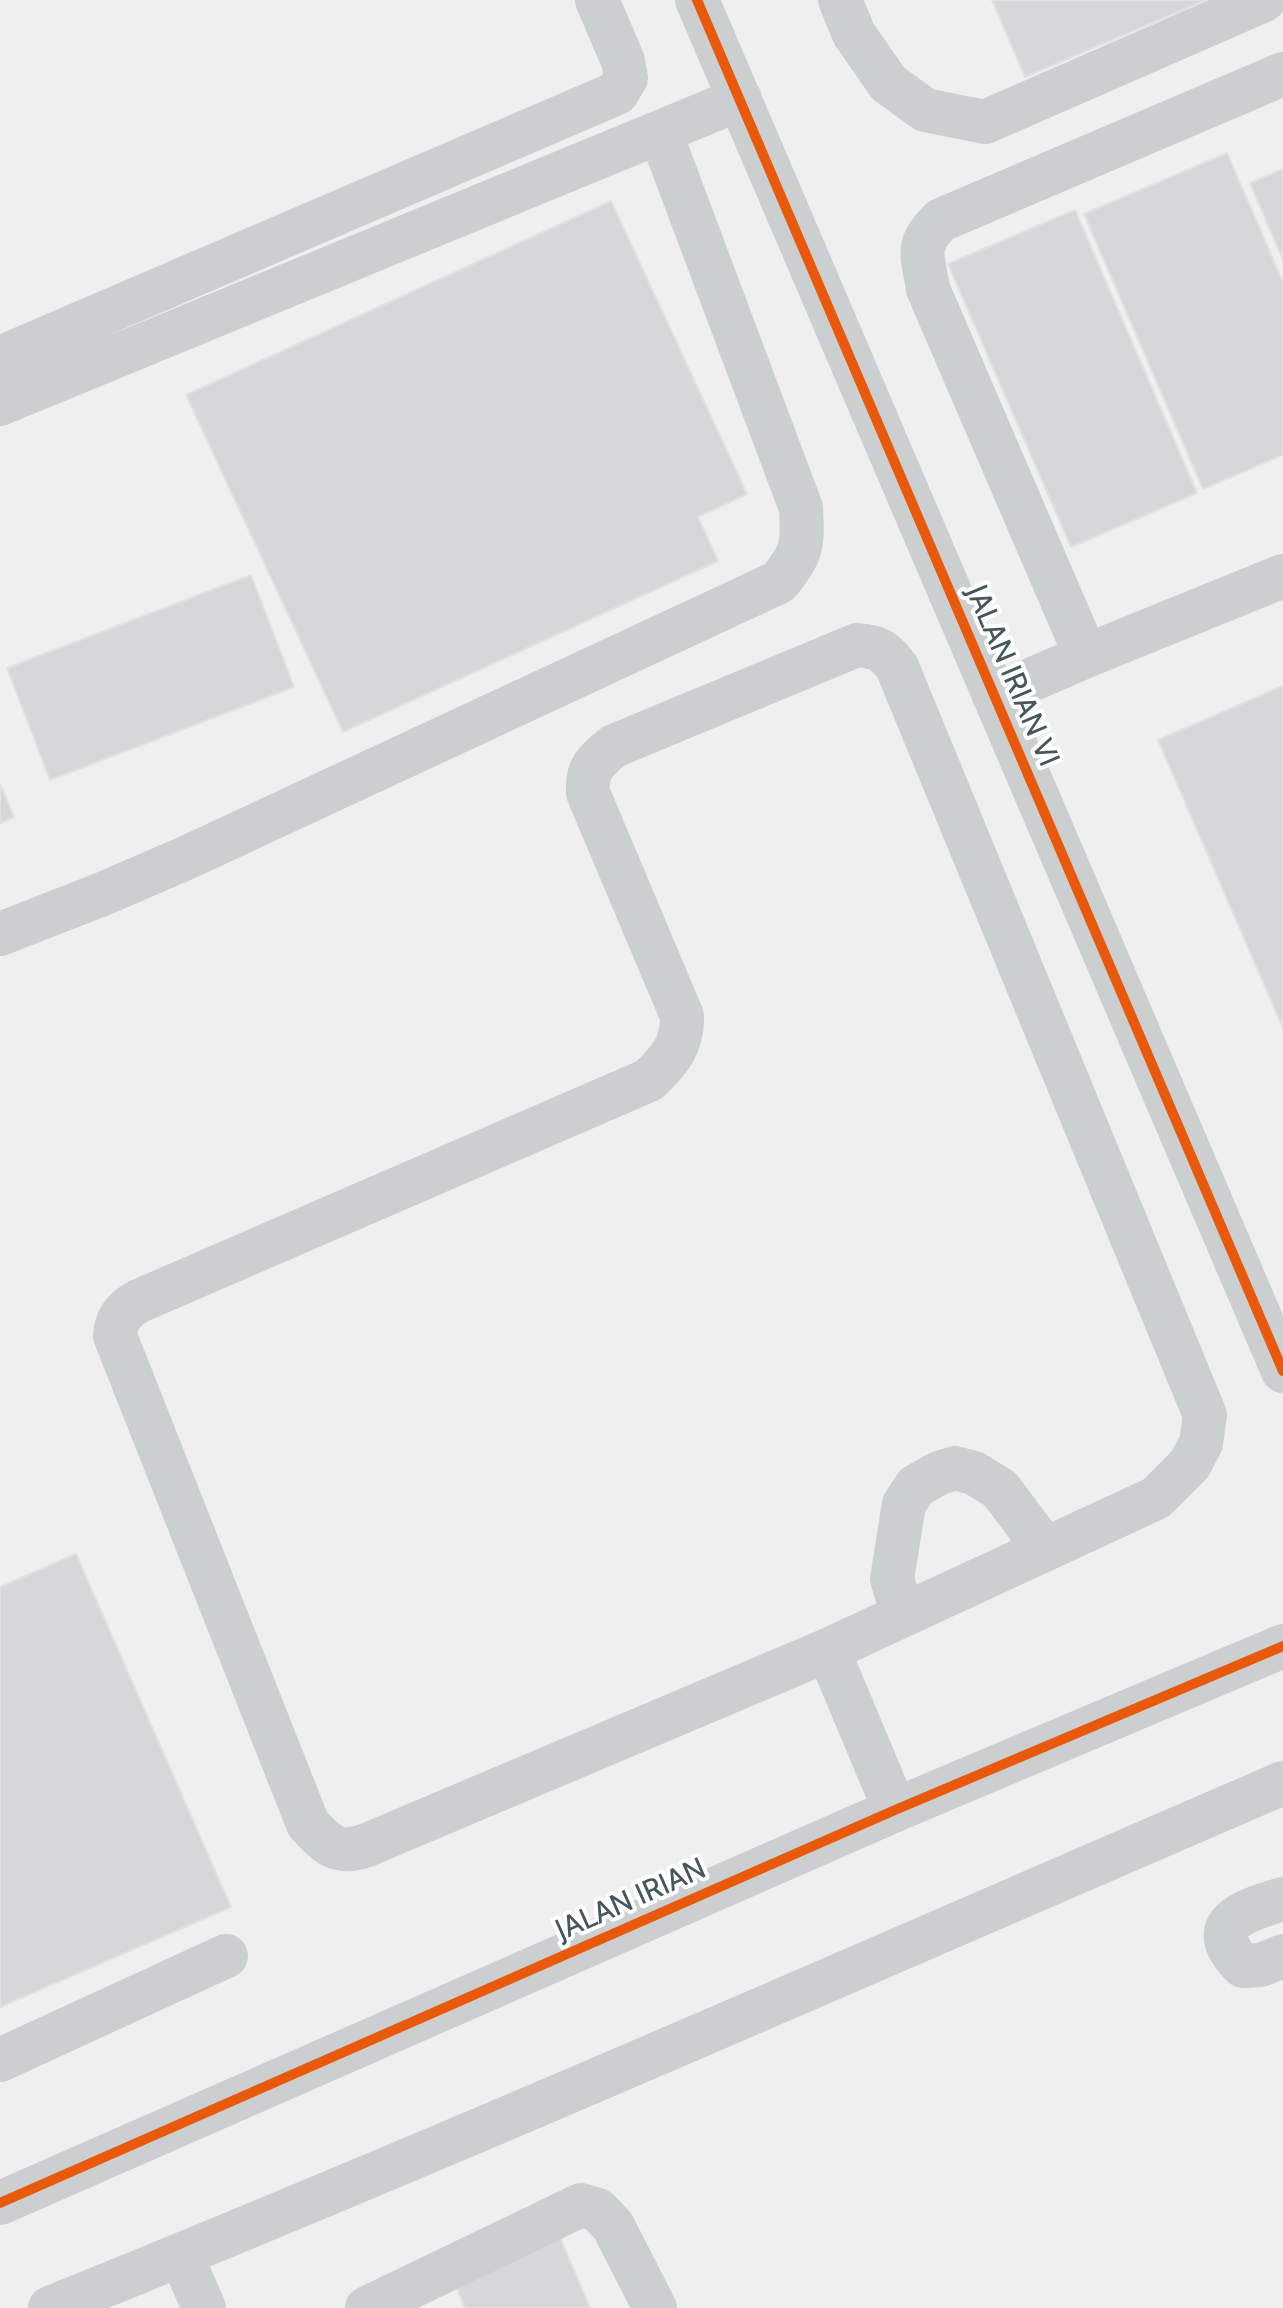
<!DOCTYPE html>
<style>
body{margin:0}
canvas{display:block;background:#f0efef}
</style>
<canvas width="1283" height="2308"></canvas>
<script>
const context = document.querySelector('canvas').getContext('2d');
context.lineJoin = 'round';
function paint(path, color) {
  context.fillStyle = color;
  context.fill(path, 'evenodd');
}
function strokePath(path, color, width, dash) {
  context.strokeStyle = color;
  context.lineWidth = width;
  context.lineCap = dash ? 'butt' : 'round';
  context.setLineDash(dash || []);
  context.stroke(path);
}
function label(font, color, halo, rows, align = 'center') {
  context.font = font + ' Cabin,sans-serif';
  context.lineWidth = 8;
  context.setLineDash([]);
  context.textBaseline = 'middle';
  context.strokeStyle = halo;
  context.fillStyle = color;
  for (const [text, x, y, turn = 0] of rows) {
    context.save();
    context.translate(x, y);
    context.rotate((+turn || 0) * Math.PI / 180);
    context.textAlign = isNaN(turn) ? turn : align;
    if (halo) context.strokeText(text, 0, 0);
    context.fillText(text, 0, 0);
    context.restore();
  }
}
const building = new Path2D(`
 M992 0H1206L1025 77Z
 M1227 153 1283 282V455L1203 489 1084 214Z
 M1283 169V260L1250 183Z
 M611 201 747 494 698 517 718 561 343 732 186 395Z
 M1075 210 1197 493 1071 547 948 264Z
 M251 575 294 687 50 780 7 668Z
 M1283 686V1028L1158 740Z
 M0 784 14 817 0 823Z
 M76 1554 231 1907 0 2007V1587Z
 M557 2230 590 2308H465L451 2275Z`);
paint(building, '#d5d7d8');
strokePath(building, '#e1e1e2', 2);
strokePath(new Path2D(`
 M697 0 1283 1371
 M840 0 854 34 888 83 925 110 985 122 1264 0
 M0 358 617 93 626 78 623 61 597 0
 M0 404 740 99
 M1086 656 928 289C923 255 914 246 941 220L1283 74
 M994 696 1086 656 1283 576
 M0 934 105 893 188 857 779 582C803 552 803 545 801 508L660 132
 M903 1615 892 1579 904 1504 916 1486 939 1473 955 1468 974 1473 1000 1489 1045 1549
 M828 1650 367 1845C337 1856 328 1845 308 1824L115 1336C116 1319 124 1309 139 1301L649 1080C669 1061 683 1045 682 1016L588 793C586 769 596 760 614 746L857 645C879 647 884 650 897 667L1205 1415 1201 1443 1190 1464 1156 1498 828 1650 895 1810
 M1283 1899C1246 1910 1200 1923 1243 1966L1261 1965 1283 1956
 M0 2060 226 1956
 M0 2203 895 1810 1283 1646
 M181 2255 204 2308
 M50 2308C464 2141 873 1960 1283 1783
 M367 2308 581 2205 598 2210 613 2226 655 2308`), '#cbcfd0', 44);
strokePath(new Path2D(`
 M697 0 1283 1371
 M0 2203 895 1810 1283 1646`), '#e8590c', 10);
label('30px', '#45565d', '#fff', [
 ["JALAN IRIAN VI",1012,676,67],
 ["JALAN IRIAN",631,1900,-24]
]);
</script>
